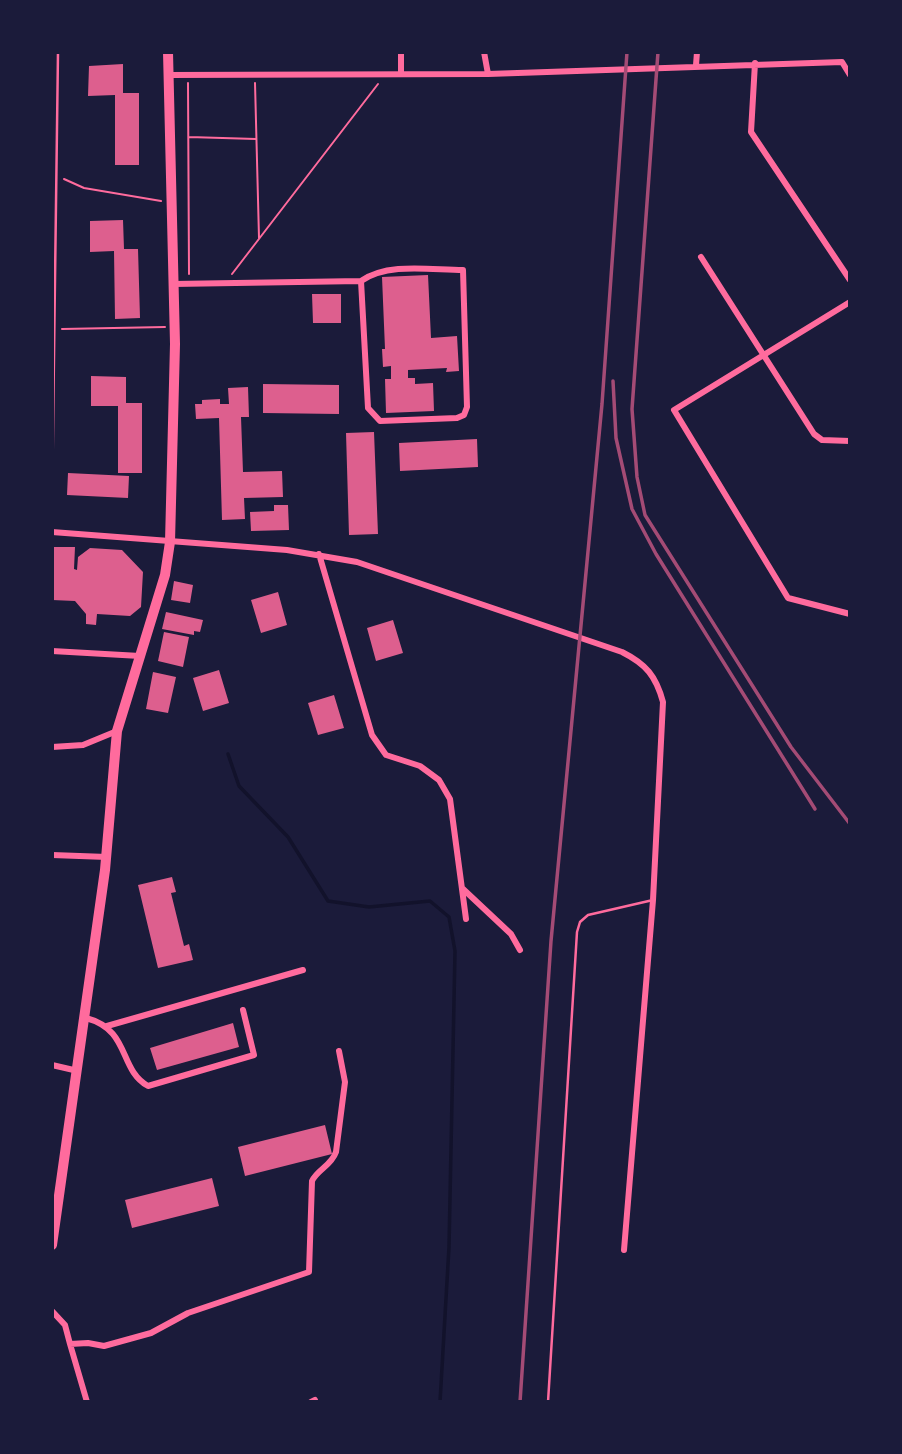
<!DOCTYPE html>
<style>
body{margin:0}
#map{position:relative;width:902px;height:1454px;overflow:hidden;background:#1b1b3a;font-family:"Fira Sans Condensed",sans-serif}
canvas{display:block}
.frame{position:absolute;inset:0;border:54px solid #1b1b3a;pointer-events:none}
</style>
<div id="map">
<canvas width="902" height="1454"></canvas>
<div class="frame"></div>
</div>
<script>
const context = document.querySelector('canvas').getContext('2d');
context.lineJoin = 'round';
function strokePath(path, color, width, dash) {
  context.strokeStyle = color;
  context.lineWidth = width;
  context.lineCap = dash ? 'butt' : 'round';
  context.setLineDash(dash || []);
  context.stroke(path);
}
function paint(path, color) {
  context.fillStyle = color;
  context.fill(path, 'evenodd');
}
strokePath(new Path2D(`
 M228 754 239 786 288 837 328 901 369 907 430 901 449 917 455 951 449 1247 440 1402`), '#12122b', 3.5);
paint(new Path2D(`
 M123 64V93H139V165H115V95L88 96 89 66Z
 M123 220 124 249H138L140 318 115 319 114 251 90 252V221Z
 M428 275 431 338 457 336 459 371 446 372 447 368 408 370V378H415V384L433 383 434 411 386 413 385 379H391V366L383 367 382 349H385L382 277Z
 M312 294H341V323H313Z
 M91 376 126 377V403H142V473H118V406H91Z
 M263 384 339 385V414L263 413Z
 M248 387 249 417H241L243 472 282 471 283 497 244 498 245 519 222 520 219 418 196 419 195 404H202V400L220 399V404H229L228 388Z
 M374 432 378 534 349 535 346 433Z
 M477 439 478 467 400 471 399 443Z
 M68 473 129 476 128 498 67 495Z
 M274 505H288L289 530 251 531 250 512 274 511Z
 M52 547H75L74 569 77 570 78 557 90 548 122 550 143 572 141 607 130 616 97 614 96 625 86 624V614L75 601 52 600Z
 M174 581 193 585 190 603 171 600Z
 M278 592 287 625 261 633 251 600Z
 M166 612 203 620 200 632 194 631V635L162 629Z
 M393 620 403 653 376 661 367 628Z
 M164 632 189 637 183 667 158 661Z
 M219 670 229 703 203 711 193 678Z
 M153 672 176 677 168 713 146 709Z
 M334 695 344 728 318 735 308 703Z
 M172 877 176 892 171 893 184 946 189 944 193 960 158 968 138 885Z
 M233 1023 239 1047 157 1070 150 1048Z
 M325 1125 332 1154 245 1176 238 1147Z
 M212 1178 219 1206 132 1228 125 1200Z`), '#dd5f8e');
strokePath(new Path2D(`
 M188 83 189 274
 M255 83 259 238
 M189 137 256 139
 M64 179 84 188 161 201
 M232 274 378 84
 M62 329 165 327`), '#ff6b9d', 2);
strokePath(new Path2D(`
 M52 507 58 52
 M548 1402 577 932 580 922 588 915 653 900`), '#ff6b9d', 2.5);
strokePath(new Path2D(`
 M484 52 488 74
 M755 63 751 132 850 280
 M696 65 697 52
 M401 74V52
 M168 75 488 74 842 62 850 75
 M701 257 814 434 822 440 850 441
 M173 284 361 281C388 262 431 270 463 270L467 407 464 415 457 418 380 421 368 408 361 281
 M850 302 674 410 788 598 850 614
 M52 532 287 550 357 562 622 652C646 664 656 676 663 702L653 900 624 1250
 M319 554 372 735 386 755 420 766 439 780 450 799 466 919
 M52 651 140 656
 M52 747 83 745 117 731
 M52 855 107 857
 M462 888 511 934 520 950
 M86 1018C131 1030 118 1069 148 1086L254 1055 243 1010
 M107 1026 303 970
 M52 1065 78 1071
 M52 1311 65 1325 70 1344 88 1343 104 1346 151 1333 188 1313 309 1272 312 1181C318 1169 331 1166 336 1152L345 1082 339 1051
 M70 1344 87 1402
 M311 1402 315 1400`), '#ff6b9d', 6);
strokePath(new Path2D(`
 M52 1245 105 870 117 731 165 575 170 542 175 344 168 52`), '#ff6b9d', 10);
strokePath(new Path2D(`
 M658 52 632 409 637 477 645 515 791 747 850 824
 M613 381 616 438 632 509 656 554 815 809
 M520 1402 551 941 602 404 627 52`), '#a44b75', 3.5);
</script>
